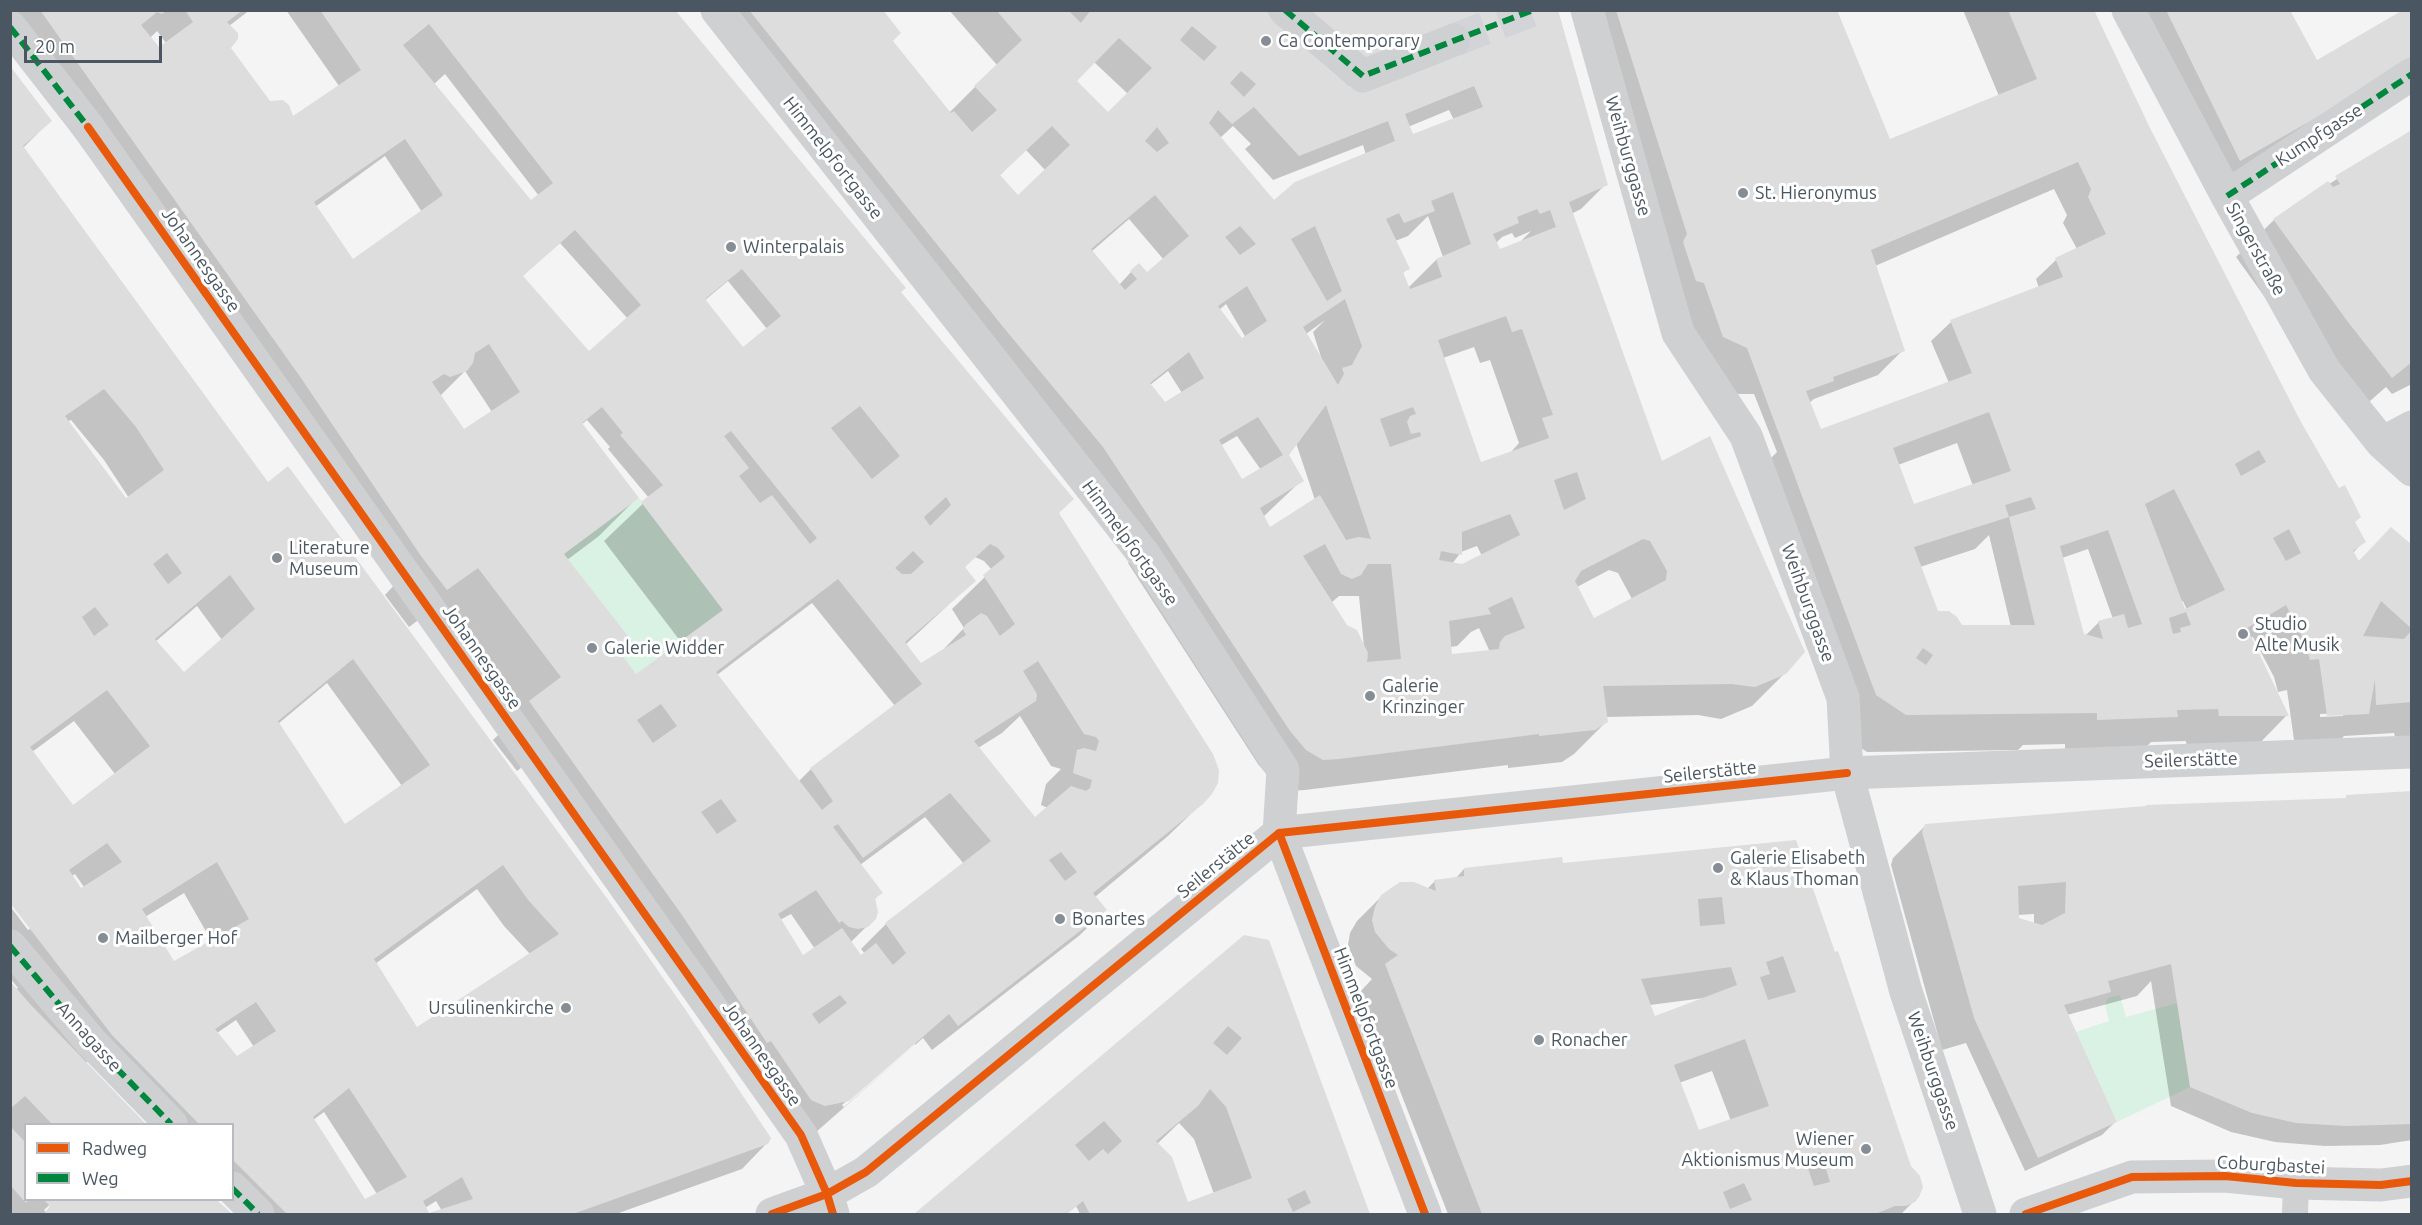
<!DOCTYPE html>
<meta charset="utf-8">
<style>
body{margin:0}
#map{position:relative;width:2422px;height:1225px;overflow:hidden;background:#f4f4f4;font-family:Ubuntu,sans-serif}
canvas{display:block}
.frame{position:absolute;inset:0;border:12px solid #4a5661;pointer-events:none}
.legend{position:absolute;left:24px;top:1123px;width:210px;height:78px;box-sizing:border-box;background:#fff;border:2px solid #b7bbc0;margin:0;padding:8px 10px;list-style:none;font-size:18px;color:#4a5661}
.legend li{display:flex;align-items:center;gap:12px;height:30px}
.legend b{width:30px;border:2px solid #b7bbc0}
.scale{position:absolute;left:24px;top:36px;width:138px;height:27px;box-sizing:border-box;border:3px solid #4a5661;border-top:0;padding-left:8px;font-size:18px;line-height:21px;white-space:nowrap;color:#4a5661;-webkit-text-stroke:4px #fff;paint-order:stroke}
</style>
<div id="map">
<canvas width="2422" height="1225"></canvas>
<div class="frame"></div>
<ul class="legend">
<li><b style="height:8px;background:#e8590c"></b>Radweg</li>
<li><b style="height:8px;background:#00873e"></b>Weg</li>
</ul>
<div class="scale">20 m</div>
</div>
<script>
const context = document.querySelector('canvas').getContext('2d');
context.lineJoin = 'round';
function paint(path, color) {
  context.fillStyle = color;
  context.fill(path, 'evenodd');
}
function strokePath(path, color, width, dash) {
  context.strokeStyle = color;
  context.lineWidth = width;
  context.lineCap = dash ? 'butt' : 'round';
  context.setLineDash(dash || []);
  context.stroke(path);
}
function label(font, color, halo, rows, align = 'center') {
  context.font = font + ' Ubuntu,sans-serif';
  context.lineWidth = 6;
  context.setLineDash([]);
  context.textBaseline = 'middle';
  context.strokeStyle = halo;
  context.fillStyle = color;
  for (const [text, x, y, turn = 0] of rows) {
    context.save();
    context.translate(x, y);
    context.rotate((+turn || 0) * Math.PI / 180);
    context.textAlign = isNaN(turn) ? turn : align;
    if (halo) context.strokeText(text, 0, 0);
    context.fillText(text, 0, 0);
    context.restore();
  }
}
paint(new Path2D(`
 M639 498 723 610 636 674 622 655 634 645 564 554Z
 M2120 995 2126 1017 2177 1003 2190 1087 2117 1122 2076 1032 2109 1021 2105 1004 2108 998Z`), '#d9f2e3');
paint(new Path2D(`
 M10 10H250L229 26 230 48 269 102 292 118 339 86 286 10H674L899 292 1057 514 1202 803 1168 836 1095 897 1105 910 1080 935 932 1050 923 1038 815 1133 531 760 517 771 493 740 521 712 440 604 409 627 385 595 397 582 10 47ZM157 31 166 43 158 48 150 38ZM445 74 539 196 522 207 434 84ZM385 156 422 212 353 261 315 207ZM560 243 628 319 589 353 521 277ZM728 281 767 329 743 349 704 301ZM465 371 492 412 464 431 440 396ZM587 420 610 447 608 449 649 498 604 541 681 642 636 676 621 656 633 645 567 560 599 536 637 498 582 424ZM975 557 984 561 992 570 952 609 964 628 939 654 921 665 905 645 974 581 963 568ZM812 603 895 706 811 769 798 782 717 675ZM1020 716 1051 766 1061 769 1046 784 1041 805 1048 808 1034 819 978 748 1002 733ZM925 817 964 864 886 924 861 949 865 954 852 961 850 943 875 918 874 900 881 892 860 865ZM791 914 815 949 802 957 780 920ZM915 1041V1045L844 1107 842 1105Z
 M704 10H881L891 41 949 113 997 65 949 10H1556L1606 184 1581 209 1571 214 1661 463 1785 673 1752 706 1721 719 1698 715 1606 717 1607 721 1574 754 1562 762 1508 768V765L1305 790 1290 791 1274 783 1258 764 1128 563 1145 546ZM1421 61 1345 89V88ZM1094 62 1128 94 1108 114 1075 81ZM1449 110 1454 120 1405 140 1408 127ZM1233 126 1251 144 1245 149 1273 180 1363 145 1366 155 1274 202 1220 138ZM1026 150 1046 171 1018 197 999 176ZM1428 216 1443 257 1436 260 1408 288 1402 274 1408 268 1395 241 1408 236ZM1129 219 1164 260 1146 274 1131 272 1119 285 1091 252ZM1531 231 1519 243 1499 251 1495 244 1502 237 1512 233 1515 238ZM1226 304 1246 338 1242 340 1219 310ZM1325 320 1313 332 1322 360 1306 334ZM1474 347 1480 363 1490 360 1519 443 1511 452 1480 463 1443 358ZM1168 371 1182 393 1165 404 1150 385ZM1237 436 1261 470 1234 485 1220 446ZM1296 443 1315 500 1270 529 1263 517 1302 480 1287 455ZM1477 546 1482 556 1462 566 1452 564 1461 552ZM1609 570 1618 573 1632 599 1593 620 1577 587ZM1339 596H1359L1364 647 1346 626 1331 603ZM1479 628 1490 652 1451 656 1450 647 1457 646 1471 632Z
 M1597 10H1835L1889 141 1999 96 1963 10H2092L2147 127 2300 423 2364 541 2353 553 2358 562 2391 529 2412 545V741L2396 742 2394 733 2344 736 2335 746 2295 747 2287 690 2278 692 2274 677 2253 637 2250 638 2287 715 2255 748H2187L2186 741 2151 742 2144 749 2065 752V744L2023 745 2018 750 1867 752 1839 733 1751 478 1777 452 1754 394H1731L1699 361ZM2054 189 2067 215 2063 223 2077 249 2056 260 2036 279 2039 288 1951 322 1931 341 1949 383 1814 434 1809 403 1814 399 1878 375 1903 350 1875 266ZM1957 443 1973 486 1913 506 1898 465ZM1989 535 2011 627H1961L1937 613 1920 567 1975 549ZM2088 549 2113 619 2099 622 2085 636 2083 635 2062 558ZM2183 601 2187 610 2184 611 2180 602ZM2343 713V716L2320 717V714Z
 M2130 10H2289L2316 62 2412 10V62L2215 185Z
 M10 68 50 121 23 148 267 484 767 1143 742 1169 616 1214H431L442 1211 436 1201 425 1208 428 1214H238L232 1200V1124H160L95 1057 85 1063 144 1124H26V1200H55L44 1210 46 1212 59 1200H216L230 1214H10V983L16 989 18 988 10 978V906L28 930 31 928ZM71 420 104 460 129 498 125 501 67 422ZM197 606 222 640 184 674 155 642ZM327 683 402 786 345 827 278 724ZM74 721 115 774 73 807 32 752ZM75 874 84 887 80 890 72 876ZM477 889 504 926 530 954 417 1029 375 964ZM184 893 212 942 174 963 145 917ZM236 1020 254 1047 237 1058 217 1033ZM324 1112 377 1194 365 1201 313 1120Z
 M2412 130V384L2392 394 2386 387 2354 415 2310 360 2236 257 2274 220Z
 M2412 793V1140L2380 1145 2325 1146 2275 1142 2231 1132 2171 1106 2151 981 2137 996 2067 1015 2115 1122 2102 1135 2025 1171 1966 1043 1942 1050 1891 865 1893 858 1926 825 2344 799 2347 797ZM2034 914V924L2018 919V915Z
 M1795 842 1914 1201 1901 1214H1448L1361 991 1372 979 1356 966 1348 945 1350 933 1357 921 1382 896 1427 889 1435 881 1455 879 1464 869 1562 864ZM1704 998 1654 1018 1650 1005ZM1712 1071 1731 1121 1699 1132 1679 1083Z
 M1268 941 1369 1214H1080L1076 1206 1066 1214H916L1058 1094ZM1179 1123 1194 1139 1214 1194 1187 1204 1157 1144Z`), '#0003');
paint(new Path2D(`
 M40 10H167L162 14 157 12 141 25 159 47 193 22 185 10H243L227 22 238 33V39L231 48 270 101 283 100 289 105 293 116 361 70 320 10H675L906 288 901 292 1074 499 1059 513 1213 754 1219 770 1218 783 1212 794 1203 804 1093 893 1107 910 958 1026 949 1014 849 1101 825 1106 811 1100 771 1041 767 1043 682 915 529 701 561 677 478 568 447 590 421 556 301 378ZM429 24 553 183 531 200 403 45ZM405 139 443 195 353 259 314 202ZM575 230 641 305 589 351 523 276ZM742 269 781 316 743 347 705 299ZM489 344 520 392 464 429 432 382 444 374 450 377 467 371 473 363 475 353ZM860 406 900 456 872 479 831 428ZM602 407 623 433 620 435 663 485 641 502 723 610 636 674 622 655 635 645 564 554 639 498 582 423ZM731 431 817 538 810 544 772 495 760 503 739 476 749 468 724 436ZM946 497 951 505 930 526 924 517ZM990 544 998 548 1005 557 983 575 1015 624 1000 636 987 616 981 613 965 625 963 630 966 635 921 663 905 642 976 581 965 567ZM913 551 924 562 911 574H902L895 568ZM838 579 922 684 810 768 833 801 822 810 716 672ZM1038 661 1084 734 1096 737 1099 741 1096 751 1084 748 1077 750 1073 773 1092 780 1090 788 1086 791 1071 786 1035 817 974 741 1036 701 1037 694 1023 671ZM661 704 677 726 653 743 637 720ZM950 793 991 841 885 923 906 953 893 965 876 943 861 955 842 928 803 955 778 914 816 890 839 923 842 921 849 927 858 929 868 927 876 919 878 912 875 898 883 893 833 827 838 824 863 858ZM721 799 737 821 717 834 701 812ZM1061 852 1077 872 1065 881 1049 860ZM840 995 847 1003 819 1024 812 1014Z
 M749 10H883L901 33 893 41 951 113 954 111 972 132 997 110 974 86 1022 40 996 10H1068L1081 23 1091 10H1265L1350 87 1376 86 1368 60 1306 10H1558L1608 185 1569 202 1662 461 1710 436 1805 652 1786 674 1755 687 1731 684 1603 686 1608 722 1595 730 1539 736V734L1339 759 1323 760 1306 750 1290 731 1103 447 1004 328ZM1192 26 1217 47 1204 61 1180 40ZM1119 38 1152 68 1108 112 1077 81ZM1241 71 1256 84 1244 97 1230 83ZM1474 86 1483 107 1413 134 1405 114ZM1254 107 1299 156 1388 121 1395 141 1295 182 1274 200 1209 123 1218 110 1232 124ZM1052 126 1070 145 1018 195 1000 175ZM1157 127 1169 143 1157 152 1145 141ZM1453 192 1471 244 1436 259 1442 277 1410 289 1403 272 1410 269 1386 219 1399 213 1404 223 1435 211 1431 201ZM1155 195 1189 236 1147 272 1139 263 1130 271 1137 279 1125 290 1091 249ZM1537 209 1540 214 1550 210 1556 227 1500 249 1493 234 1519 223 1517 217ZM1240 226 1256 244 1240 255 1225 237ZM1315 226 1342 291 1327 301 1291 239ZM1247 286 1267 321 1242 338 1218 306ZM1345 299 1362 346 1352 365 1342 368 1344 374 1338 385 1303 327ZM1506 316 1512 332 1522 329 1553 415 1542 418 1549 438 1481 462 1438 340ZM1189 352 1204 378 1165 402 1150 383ZM1326 405 1371 539 1359 537 1346 540 1320 495 1270 527 1260 508 1304 481 1289 455ZM1413 407 1416 414 1410 416 1407 422 1411 434 1420 432 1421 436 1390 447 1380 419ZM1258 417 1283 455 1242 479 1219 440ZM1577 472 1586 499 1564 510 1554 480ZM1510 514 1520 535 1462 564 1439 560 1441 551 1462 555V532ZM1643 539 1650 541 1667 571 1666 580 1594 618 1575 581 1581 571ZM1325 544 1341 574 1352 579 1361 575 1368 564H1391L1401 659 1367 662 1368 653 1357 630 1347 625 1303 556ZM1512 597 1525 628 1505 636 1500 642 1499 649 1452 654 1449 621 1491 614 1488 608Z
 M1616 10H1837L1890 139 2037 79 2008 10H2094L2149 126 2301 422 2339 488 2345 485 2361 517 2355 522 2366 542 2353 551 2359 561 2391 527 2412 545V629L2381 601 2363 636 2404 639 2412 630V702L2376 705 2375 679 2369 714 2327 716 2319 659 2310 660 2306 644 2286 605 2247 628 2289 716H2219L2218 709 2177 710 2178 717 2097 720V713L1906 715 1876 695 1747 348 1723 337 1704 283 1696 281 1683 242 1687 234ZM2078 162 2091 189 2088 197 2106 234 2055 258 2063 277 1950 320 1972 373 1821 429 1806 391 1834 381 1833 377 1905 351 1871 250ZM1989 412 2011 471 1914 504 1893 448ZM2259 450 2266 462 2241 476 2235 464ZM2174 489 2225 590 2185 609 2145 504ZM2031 497 2036 509 2009 517 2035 625H1962L1957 617 1949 611H1938L1914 547 2009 517 2005 505ZM2289 529 2301 553 2286 561 2273 538ZM2108 530 2142 624 2128 628 2124 614 2098 621 2103 639 2084 634 2060 546ZM2186 612 2191 625 2180 628 2181 632 2173 634 2169 618ZM1923 648 1933 655 1926 665 1916 658Z
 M2166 10H2290L2317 60 2403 10H2412V56L2335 107 2240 161Z
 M10 66 52 121 23 146 268 482 288 466 609 901 685 1009 771 1138 768 1144 573 1214H287L232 1159V1124H199L112 1035 10 903ZM104 389 136 427 164 470 126 498 65 416ZM167 553 182 573 168 584 153 564ZM230 575 255 609 184 672 155 639ZM95 607 109 625 94 636 82 617ZM353 659 430 765 345 824 278 721ZM107 690 150 746 73 805 30 747ZM107 843 122 862 81 888 69 870ZM217 862 249 919 174 961 142 909ZM503 865 529 901 559 934 417 1027 374 959ZM256 1002 276 1031 237 1056 215 1029ZM349 1088 407 1177 365 1199 313 1117ZM462 1177 473 1199 429 1213 423 1201Z
 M2412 130V362L2392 378 2348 322 2273 219 2328 181 2333 187 2340 184 2335 176Z
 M2412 791V1124L2346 1126 2296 1123 2252 1113 2190 1087 2171 964 2108 981 2111 992 2064 1005 2117 1122 2038 1158 1974 1018 1922 832 1925 824 2146 806V805L2346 798V795ZM2066 882 2065 913 2042 925 2019 918 2018 886Z
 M1796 840 1835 952 1838 951 1911 1166 1920 1176 1923 1187 1919 1197 1915 1202 1906 1206H1895L1875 1214H1482L1385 964 1398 955 1389 949 1375 932 1372 920 1375 907 1381 895 1400 882H1414L1436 891 1434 880 1464 876V868L1562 857 1563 863ZM1722 897 1725 924 1700 926 1698 899ZM1783 956 1796 992 1768 1000 1760 977 1770 974 1766 962ZM1731 967 1737 985 1655 1016 1641 979ZM1745 1039 1769 1106 1699 1130 1674 1065ZM1821 1152 1830 1182 1814 1186 1804 1157ZM1744 1183 1752 1200 1730 1209 1723 1192Z
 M1244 935 1269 940 1370 1214H1090L1083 1201 1067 1214H914ZM1228 1026 1242 1038 1227 1055 1213 1043ZM1210 1089 1226 1107 1252 1178 1188 1202 1172 1157 1156 1141 1198 1106ZM1104 1121 1122 1141 1108 1154 1103 1149 1089 1161 1075 1145ZM1305 1190 1311 1203 1293 1212 1287 1199Z
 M10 981 30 1004 146 1124H52L25 1096 10 1109Z
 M10 1126 26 1143V1200H28L26 1203 10 1185Z
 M44 1200H217L232 1214H44L50 1206Z`), '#ddddde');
strokePath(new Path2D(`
 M1454 40 1533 10`), '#d2d4d7', 33, [33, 16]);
strokePath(new Path2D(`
 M2295 1214 2296 1183`), '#ced0d2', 26);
strokePath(new Path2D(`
 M1285 10 1363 76 1454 40
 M10 27 88 127
 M2227 196 2412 74
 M10 946 91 1042 171 1124
 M232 1188 258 1214`), '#ced0d2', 33);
strokePath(new Path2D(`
 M717 10 1145 556 1283 770 1279 833 1425 1214
 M1587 10 1678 333 1746 436 1843 698 1847 773 1906 992 1980 1214
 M2128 10 2227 196 2324 370 2382 443 2412 470
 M88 127 801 1135 827 1194 833 1214
 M2382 443 2412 427
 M772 1214 827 1194 866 1172 1279 833 1847 773 2412 752
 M2026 1214 2132 1177 2225 1176 2296 1183 2381 1185 2412 1181`), '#ced0d2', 33);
strokePath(new Path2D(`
 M1285 10 1363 76 1533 10
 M10 27 88 127
 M2227 196 2412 74
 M10 946 91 1042 171 1124
 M232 1188 258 1214`), '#00873e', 6, [12, 6]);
strokePath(new Path2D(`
 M88 127 801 1135 827 1194 833 1214
 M1279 833 1425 1214
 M772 1214 827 1194 866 1172 1279 833 1847 773
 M2026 1214 2132 1177 2225 1176 2296 1183 2381 1185 2412 1181`), '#e8590c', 8);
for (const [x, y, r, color] of [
 [1266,41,6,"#868d94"],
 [1743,193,6,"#868d94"],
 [731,247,6,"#868d94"],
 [277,558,6,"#868d94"],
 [2243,634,6,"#868d94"],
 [592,648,6,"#868d94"],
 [1370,696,6,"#868d94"],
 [1718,868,6,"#868d94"],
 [1060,919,6,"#868d94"],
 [103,938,6,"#868d94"],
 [566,1008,6,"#868d94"],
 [1539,1040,6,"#868d94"],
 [1866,1149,6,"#868d94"]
]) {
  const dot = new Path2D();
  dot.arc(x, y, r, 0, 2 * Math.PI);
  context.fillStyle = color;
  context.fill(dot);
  strokePath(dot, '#fff', 2);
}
label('18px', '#4a5661', '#fff', [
 ["Ca Contemporary",1278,41],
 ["St. Hieronymus",1755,193],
 ["Winterpalais",743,247],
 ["Literature",289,548],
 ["Museum",289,569],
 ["Studio",2255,624],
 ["Alte Musik",2255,645],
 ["Galerie Widder",604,648],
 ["Galerie",1382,686],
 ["Krinzinger",1382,707],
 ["Galerie Elisabeth",1730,858],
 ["& Klaus Thoman",1730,879],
 ["Bonartes",1072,919],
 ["Mailberger Hof",115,938],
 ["Ursulinenkirche",554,1008,"right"],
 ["Ronacher",1551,1040],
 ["Wiener",1854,1139,"right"],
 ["Aktionismus Museum",1854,1160,"right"]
], 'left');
label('18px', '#4a5661', '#fff', [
 ["Kumpfgasse",2319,135,-33],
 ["Weihburggasse",1628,156,74],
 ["Himmelpfortgasse",833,158,52],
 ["Singerstraße",2256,249,61],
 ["Johannesgasse",201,260,55],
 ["Himmelpfortgasse",1130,543,54],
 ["Weihburggasse",1808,603,70],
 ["Johannesgasse",482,657,55],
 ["Seilerstätte",2191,760,-2],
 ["Seilerstätte",1710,772,-6],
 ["Seilerstätte",1216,865,-39],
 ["Himmelpfortgasse",1366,1018,69],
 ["Annagasse",89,1037,48],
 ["Johannesgasse",762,1054,55],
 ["Weihburggasse",1933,1071,71],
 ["Coburgbastei",2271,1165,3]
]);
</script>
